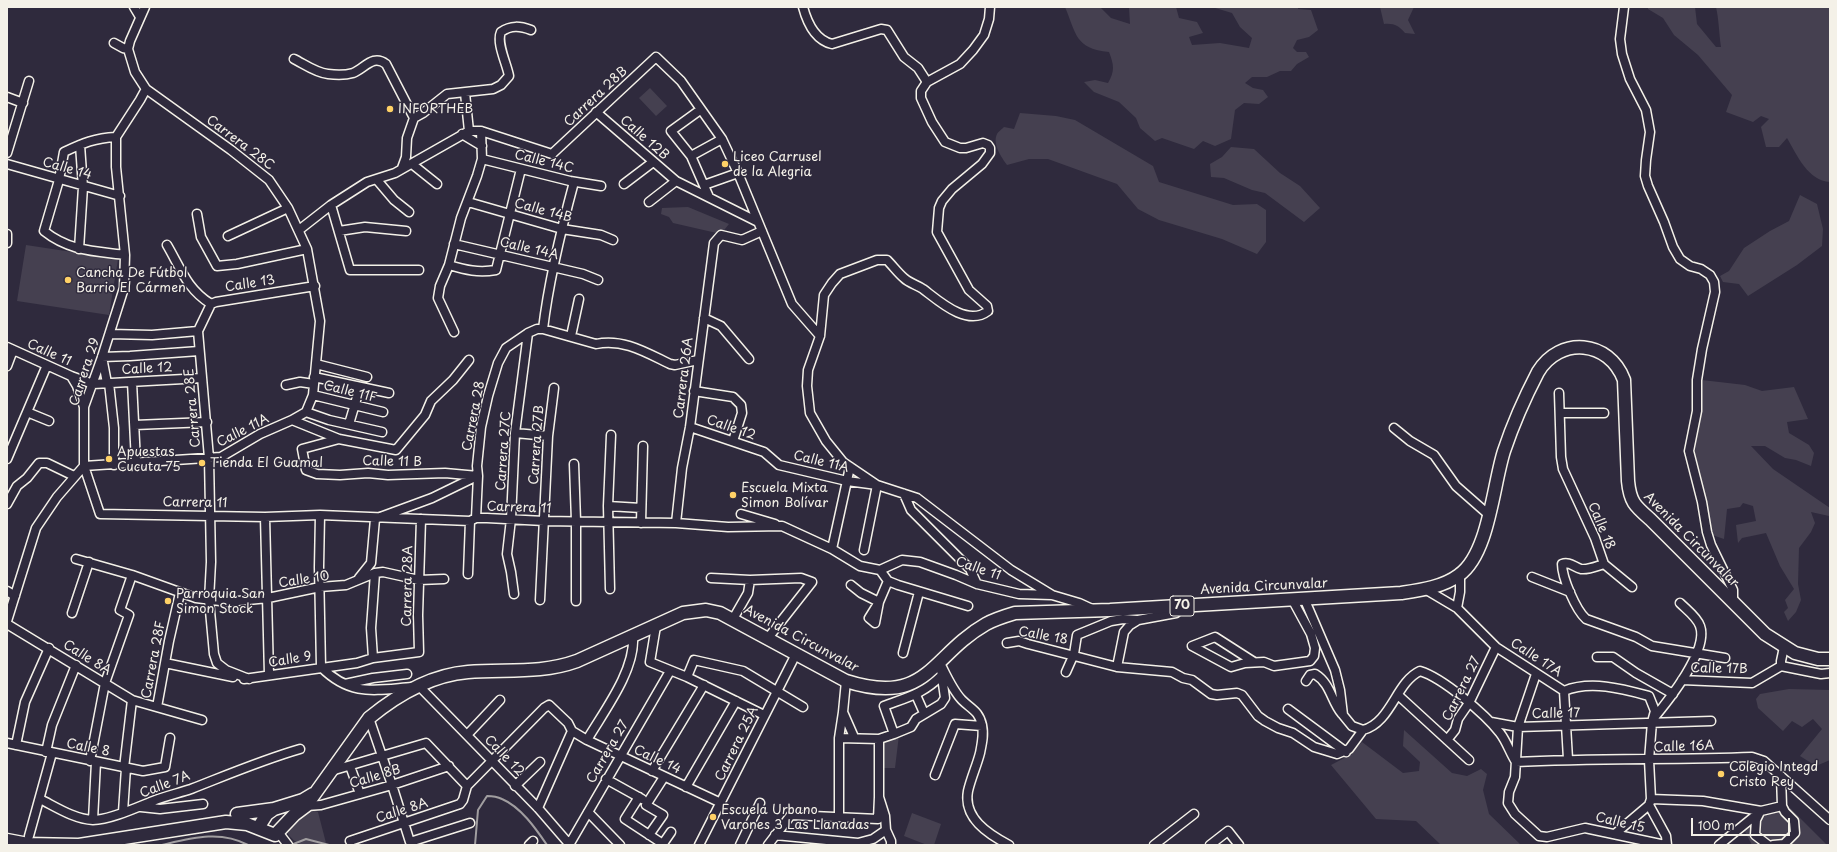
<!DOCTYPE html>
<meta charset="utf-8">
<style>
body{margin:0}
#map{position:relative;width:1837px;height:852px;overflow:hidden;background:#2f2a3d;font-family:"Playpen Sans",sans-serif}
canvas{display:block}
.frame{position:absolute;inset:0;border:8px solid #f4f1e8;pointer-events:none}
.scale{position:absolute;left:1691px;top:818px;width:99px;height:18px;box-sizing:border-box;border:2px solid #f4f1e8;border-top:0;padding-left:5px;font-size:12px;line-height:14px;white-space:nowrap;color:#f4f1e8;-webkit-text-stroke:3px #2f2a3d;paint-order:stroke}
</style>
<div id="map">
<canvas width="1837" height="852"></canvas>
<div class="frame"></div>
<div class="scale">100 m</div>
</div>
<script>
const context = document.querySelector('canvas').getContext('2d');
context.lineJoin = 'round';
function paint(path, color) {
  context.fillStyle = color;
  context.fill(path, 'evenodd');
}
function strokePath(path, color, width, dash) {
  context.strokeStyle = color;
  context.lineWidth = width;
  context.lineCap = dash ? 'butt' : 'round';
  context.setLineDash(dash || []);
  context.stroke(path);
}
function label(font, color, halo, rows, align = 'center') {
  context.font = font + ' "Playpen Sans",sans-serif';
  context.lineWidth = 3;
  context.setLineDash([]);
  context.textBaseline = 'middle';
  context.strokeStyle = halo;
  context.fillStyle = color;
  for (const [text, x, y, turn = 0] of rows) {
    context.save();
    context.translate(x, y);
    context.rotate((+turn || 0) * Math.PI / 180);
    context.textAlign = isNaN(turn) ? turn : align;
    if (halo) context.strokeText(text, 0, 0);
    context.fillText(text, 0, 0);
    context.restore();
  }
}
paint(new Path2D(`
 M1065 7H1100L1111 18 1130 24 1129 7H1176L1179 18 1197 22 1203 33 1189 37 1192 45 1220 43 1249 48 1252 38 1240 27 1232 13 1212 7H1298V9L1311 10 1318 30 1309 37 1297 40 1293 48 1297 52H1306L1309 57 1297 64 1291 71H1280L1267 77H1252L1245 83 1253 88 1263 90 1268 97 1259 104 1244 103 1235 110 1231 139 1215 146 1203 141 1194 149 1162 138 1155 141 1140 128 1136 118 1119 102 1094 92 1084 82 1095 80 1108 83C1115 71 1114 65 1109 52 1075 49 1076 33 1065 7Z
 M1380 7H1414L1408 20 1415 34 1405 33C1399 26 1394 23 1384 24Z
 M1648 7H1695L1697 24 1716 47H1721C1719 34 1719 20 1716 7H1830V182C1808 181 1797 155 1787 138L1779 147H1766L1761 127 1769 119 1761 116 1753 122 1726 112 1732 95 1698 55 1674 35 1663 18 1648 9Z
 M650 88 667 106 656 116 639 98Z
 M1020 113 1056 116 1075 120 1153 166 1159 182 1233 205 1257 204 1266 210V242L1257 254 1222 239 1159 220 1138 209 1117 184 1048 159H1029L1007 165C1002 158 992 144 997 134 998 132 1002 129 1004 127L1014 129Z
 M1231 147 1254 149 1280 173 1300 186 1320 208 1304 222 1265 193 1252 190 1224 178 1211 177 1210 164 1222 157Z
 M1800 195 1817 204 1823 229 1822 246 1797 265 1748 296 1739 284 1723 282 1720 276 1729 271 1744 248 1770 231 1789 221Z
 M688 207 729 224 721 234 673 223 669 217 661 214 662 208Z
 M26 245 118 259 109 315 17 301Z
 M1702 380 1745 385 1762 391 1794 387 1808 419 1787 422 1789 433 1809 445 1814 453 1811 466 1796 460 1785 458 1765 446H1751L1773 469 1830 508 1829 516 1811 512 1815 523 1811 532 1799 548 1798 584 1801 600 1796 612 1788 621 1784 612 1788 608 1785 600 1794 589 1780 566 1766 533 1742 538 1738 543 1736 525 1756 521 1753 506 1743 503 1740 507 1727 509 1724 539 1712 535 1694 457 1701 410Z
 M1789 689 1830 690V760L1816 766 1800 756 1822 729 1813 719 1802 727 1792 721 1783 731 1758 708 1756 699 1760 694Z
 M1404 730 1452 773 1467 776 1481 769 1487 774 1483 790 1489 814 1521 845H1441L1416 821 1376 819 1331 765 1348 756 1362 742 1403 773 1419 771 1420 762 1403 746Z
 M899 735 895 768H882L883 741Z
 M1787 805 1827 845H1752L1743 828C1756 817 1770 811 1787 805Z
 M312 810 318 812 326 843 324 845C302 845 299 849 285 830L297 818Z
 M912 813 941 824 934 845H927L904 836Z`), '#454050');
strokePath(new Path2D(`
 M162 845C192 838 220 830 248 845
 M291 845 306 839 329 845
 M475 845 478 810 487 796C492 796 498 797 502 799 521 807 536 829 547 845`), '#a19ea0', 2);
const street = new Path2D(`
 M134 7 140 17
 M803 7C807 22 815 40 832 44L881 29 887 30 904 57 918 68 927 82
 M990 7 989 19 984 35 973 50 960 64 927 82 921 91V98L932 122 945 142 960 148H966L983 143 988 145 990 148V153L982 164 952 189 942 201 939 208 937 232 969 290 987 306 988 311C967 327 939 301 923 289 917 285 909 283 904 278 898 273 893 266 887 260H877L840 274 832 283 824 295 820 336 808 370 807 386 810 413 826 441 843 462 877 485 917 498 1011 570 1052 595
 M1624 7 1620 39 1622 54 1630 79 1646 110 1650 132 1646 160 1645 176 1648 186 1664 222 1673 247 1680 259 1690 266 1701 269 1710 275 1714 282 1715 292 1702 349 1697 380V411L1689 451 1702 502 1707 532 1711 545 1733 590V603
 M114 43 123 48 128 49
 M294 59C304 64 316 73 328 74 336 75 346 75 353 73 365 68 373 54 386 64L414 118 407 138 406 157 402 168
 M146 89 140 100 116 137V167L125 255 124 288 102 357 84 407V466L100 514 265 517 320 515 470 521 476 518H487L544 521 676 523 728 527 782 526 832 549 860 566 880 570 888 581 898 585 968 606
 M465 93 469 131
 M7 97 23 103
 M700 110 671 131 691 156 709 197
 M596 112 676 181 758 222
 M414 118 423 113 447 94 493 89 501 85 509 76C507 64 496 43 501 32 511 25 520 26 531 30
 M462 134 482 146
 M116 137C95 138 83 143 64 152L59 180 44 231C69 251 94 251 125 255
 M7 153 29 81
 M691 156 722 139
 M482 159 570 181 601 186
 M7 164 120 196
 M412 164 437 184
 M377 180 394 200 409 212
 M624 184 653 162
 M704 185 738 173
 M468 202 562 229 601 235 613 240
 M649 202 676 181
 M331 205 350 270H419
 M197 214 201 237 217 266 237 264 307 249
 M299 230 331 205 367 182 395 173 469 131H481L552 154 656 57 681 81 722 139 738 173 792 304 820 336
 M339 231 365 227 406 231
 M7 234V243
 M228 236 288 208
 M454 244 583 274 598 280
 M167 245C181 269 187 289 211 304
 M79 249 83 187 80 145
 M449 265C466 270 478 273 496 270L521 169
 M704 318 721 326 749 359
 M543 329C549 279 561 230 574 182
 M454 332 438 298 440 286 449 265 461 218 477 176 482 159 481 131
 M110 334 152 335 198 331
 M571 336 579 299
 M7 347 71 376 77 386 84 407
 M316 364 367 377
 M7 366 13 350
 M71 376 93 384 202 378
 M314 377 389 393
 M132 382 136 462
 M107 383 102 357 130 356 199 351
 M109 383 114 428V465
 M286 385 300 382 314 384
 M694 391 733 397 741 405 742 413 733 441
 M1559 393 1561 457 1563 469 1595 538 1604 564 1632 587
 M313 395 383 412
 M27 412 49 421
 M306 412 329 420 382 432
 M1560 413H1604
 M292 420 339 439 396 450 425 415 431 401 453 380 469 360
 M349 424 360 387
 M135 425 207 422
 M690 427 764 452 779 465 847 481 877 485 864 550
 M1394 428 1410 441 1434 455 1456 486 1489 515
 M515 433 548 436
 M339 439 302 449 306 470 317 474 340 475 368 473 388 475 445 473 478 476
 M7 459 47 365
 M574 464 576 521V601
 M84 466 221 457 260 434 292 420 306 412 313 395 320 321 307 249 288 208 269 180 231 150 146 89 135 72 128 49 130 41 145 7
 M904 494 911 510 970 569 977 584
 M7 504 17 486 27 478 39 463H47L74 476
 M608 506 641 508
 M741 514 775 524
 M320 515 319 567 321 667C351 697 375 690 412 687
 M265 517 269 675
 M476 518 478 476 477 466 481 427 488 396 498 363 506 348 528 333 537 329H543L596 344C623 338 647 353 670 364L675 365 698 360
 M641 523 643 446
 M676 523 682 468 690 427 714 243 721 235 742 240 762 231
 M832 549 850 467
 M76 559 132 575 196 598 228 602 268 598 320 587 346 585 375 573 383 572 419 580 444 579
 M1604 564C1597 566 1589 570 1581 569 1574 567 1569 561 1562 564 1562 578 1576 610 1586 619L1636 637 1652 646 1725 658
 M880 570 902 560 920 562 956 575 977 584 1019 594 1052 595 1079 603 1092 609
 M468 574 470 521
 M1460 575V592L1457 608 1496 647 1564 691C1591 680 1623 689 1649 696L1655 711 1652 722 1649 760 1651 799 1649 805 1616 833
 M1532 577 1570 592
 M359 578 371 563 375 519 432 498 475 477
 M711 578 750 580 801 578 812 582 768 638
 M851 585 861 593 879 602 875 623 869 618 879 602 888 581
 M610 589 608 506 611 435
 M1425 589 1457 608
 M7 591 15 596
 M514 594 511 572 507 554 511 519 515 433 528 333
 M1304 598 1335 670 1340 690 1343 715 1352 726 1363 730C1391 723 1396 682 1420 671 1443 678 1485 714 1500 733 1507 742 1510 753 1516 762
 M540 600 548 436 554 388
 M72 613 89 562
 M733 619 748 593 750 580
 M7 621 36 528 57 497 84 466
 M7 624 132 700 202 720
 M656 626 650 662 687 677 764 715
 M1007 643 1019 641 1028 644 1117 667 1172 672 1183 678 1192 680 1211 694 1217 695 1237 693 1242 695 1258 716 1265 721 1278 728 1293 733 1314 747 1337 754 1349 749 1363 730
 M903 653 919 592
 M1597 657H1613L1636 673 1673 694
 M373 658 371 628 375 573
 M1254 662 1215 637 1192 646 1231 667 1245 663 1264 662 1274 666 1310 661 1314 656 1315 648 1311 634 1292 599
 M165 663 233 677
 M940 663C946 675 953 691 962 700 971 709 979 711 982 725 984 735 982 743 980 753 977 765 971 778 968 791 963 818 988 834 1009 845
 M1781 666 1821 674 1830 673
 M1781 666V661L1784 647
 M1117 667 1124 632 1130 625 1138 620 1176 613 1183 606
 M1066 672 1074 654 1077 635 1111 621 1123 619 1137 620
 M1536 674 1518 727 1515 777 1509 792 1508 803 1515 814 1539 836 1547 837 1585 828 1665 845
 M687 677 694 660 743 671 803 707
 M244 679 357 663 373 658 419 652 418 615 421 519
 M249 679 226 670 217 663 214 654 209 600 211 562 209 458 198 331 211 304 216 302 315 286
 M1682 680 1752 683 1781 666
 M846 681 843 712 854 737
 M1306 681 1310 675 1315 674C1331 684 1331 701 1342 714
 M345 684 373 678 407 674
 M418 685 538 808 570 845
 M1564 691 1568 759
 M916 695 924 713
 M1398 695 1469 760
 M157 707 169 641 180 593
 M1288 709 1346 752
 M369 718 392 785 410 842 470 823
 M1653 719C1668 701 1709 650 1700 626 1697 617 1687 610 1680 603
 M1491 722 1518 727 1711 721
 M894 734 884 706C908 697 923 694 942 675
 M467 735 500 700
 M839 738 879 739 894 734 911 727 916 719 941 704 945 698 941 670
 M879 739V797L885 816 886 830 891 841V845
 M587 740C604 711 635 671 633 637
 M1447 740 1455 730 1458 719 1469 703 1496 647
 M7 743 143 771 165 767 170 738
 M16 745 25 702 49 648
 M46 752 52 725 76 665
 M90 761 105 683 129 615 120 610 132 575
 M1516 762C1595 758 1673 760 1752 757L1764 761 1830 820
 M350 766 360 794
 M124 768 132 700
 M331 771 426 743 467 786
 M652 771 704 685
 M935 775 955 724 982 726
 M606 779 642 799
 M515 786 540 762
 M686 787 736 701
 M639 797 625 819 663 844
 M40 799C56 807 74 819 93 820 110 820 138 807 153 801 166 796 179 793 191 789 227 775 262 760 300 749
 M1651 799 1703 801 1761 811
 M1649 805 1666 836 1667 845
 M306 806 321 805 392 785 449 766
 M141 807 160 809 203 804
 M538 808 572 731
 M123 812 126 768
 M588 812 620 845
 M1760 812 1756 820 1755 835 1768 845
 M839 817V738L843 712
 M93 820 96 762
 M278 832 288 845
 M649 835 663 815 646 805 664 777
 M775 835 858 843 873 839 886 830
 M29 836 52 753
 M350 841 460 804 463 800 467 786 544 708 549 705 568 723 572 731 587 740 721 803
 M529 845 533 841
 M569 845 670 671
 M662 845 671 832
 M699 845 796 654
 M740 845 760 803
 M768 845 791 815 878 819 879 797
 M1154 845 1194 814
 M1210 845 1228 831 1239 845
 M1719 845 1761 811 1782 806
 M1773 845 1784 844 1795 833 1794 821 1785 812 1782 806 1781 776`);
const primary = new Path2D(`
 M237 814 274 809
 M258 828 267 814 274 809 303 800 313 794
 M7 840 28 844 79 845 226 822 247 824 275 835 294 815 306 806 369 718C397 695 431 675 468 672 506 669 541 674 577 661L683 613 706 610 720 613 846 681C928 707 930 656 986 624 995 619 1005 616 1015 613L1110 610 1401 593C1421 590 1443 587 1459 575 1489 554 1493 485 1504 451 1513 424 1525 397 1538 372 1560 336 1609 340 1624 380L1628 481C1630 502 1635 506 1650 519L1765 634 1795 653 1818 659H1830`);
strokePath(street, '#f4f1e8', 11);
strokePath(primary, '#f4f1e8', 15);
strokePath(street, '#2f2a3d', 8);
strokePath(primary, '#2f2a3d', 12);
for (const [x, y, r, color] of [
 [390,109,4,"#ffd166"],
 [725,164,4,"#ffd166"],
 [68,280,4,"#ffd166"],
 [109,459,4,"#ffd166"],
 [202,463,4,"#ffd166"],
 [733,495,4,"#ffd166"],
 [168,601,4,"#ffd166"],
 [1721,774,4,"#ffd166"],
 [713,817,4,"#ffd166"]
]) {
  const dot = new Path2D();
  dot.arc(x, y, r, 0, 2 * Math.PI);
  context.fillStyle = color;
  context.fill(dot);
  strokePath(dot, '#2f2a3d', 1.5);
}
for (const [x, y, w] of [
 [1182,606,24]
]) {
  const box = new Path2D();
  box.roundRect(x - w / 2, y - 10, w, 20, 3);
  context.fillStyle = '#2f2a3d';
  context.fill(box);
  strokePath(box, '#f4f1e8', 1);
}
label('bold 12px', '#f4f1e8', null, [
 ["70",1182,606]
]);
label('13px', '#f4f1e8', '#2f2a3d', [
 ["Carrera 28B",596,97,-43],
 ["Calle 12B",644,138,41],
 ["Carrera 28C",240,143,37],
 ["Calle 14C",544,162,14],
 ["Calle 14",67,169,16],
 ["Calle 14B",543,211,15],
 ["Calle 14A",529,249,13],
 ["Calle 13",250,284,-9],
 ["Calle 11",49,353,24],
 ["Calle 12",147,369,-3],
 ["Carrera 29",85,372,-72],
 ["Carrera 26A",684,378,-83],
 ["Calle 11F",350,392,14],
 ["Carrera 28E",193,408,-95],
 ["Carrera 28",474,416,-79],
 ["Calle 12",731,428,19],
 ["Calle 11A",243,431,-27],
 ["Carrera 27B",537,445,-86],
 ["Carrera 27C",504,451,-86],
 ["Calle 11 B",392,462,1],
 ["Calle 11A",821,462,13],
 ["Carrera 11",195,503,1],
 ["Carrera 11",519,508,2],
 ["Calle 18",1601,526,67],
 ["Avenida Circunvalar",1691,540,45],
 ["Calle 11",978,569,19],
 ["Calle 10",304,580,-9],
 ["Carrera 28A",408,586,-89],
 ["Avenida Circunvalar",1264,587,-3],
 ["Calle 18",1043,636,10],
 ["Avenida Circunvalar",801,639,28],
 ["Calle 8A",87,658,32],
 ["Calle 17A",1536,658,33],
 ["Carrera 28F",154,660,-79],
 ["Calle 9",290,660,-9],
 ["Calle 17B",1719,669,1],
 ["Carrera 27",1462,689,-64],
 ["Calle 17",1556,714,-1],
 ["Carrera 25A",737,744,-64],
 ["Calle 16A",1684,747,-2],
 ["Calle 8",88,748,11],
 ["Carrera 27",608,752,-60],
 ["Calle 12",504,756,46],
 ["Calle 14",657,760,25],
 ["Calle 8B",375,777,-17],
 ["Calle 7A",165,785,-21],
 ["Calle 8A",402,811,-18],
 ["Calle 15",1620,823,13]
]);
label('13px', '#f4f1e8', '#2f2a3d', [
 ["INFORTHEB",398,109],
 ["Liceo Carrusel",733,157],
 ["de la Alegria",733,172],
 ["Cancha De Fútbol",76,273],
 ["Barrio El Cármen",76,288],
 ["Apuestas",117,452],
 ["Cucuta 75",117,467],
 ["Tienda El Guamal",210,463],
 ["Escuela Mixta",741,488],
 ["Simon Bolívar",741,503],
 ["Parroquia San",176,594],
 ["Simon Stock",176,609],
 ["Colegio Integd",1729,767],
 ["Cristo Rey",1729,782],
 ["Escuela Urbano",721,810],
 ["Varones 3 Las Llanadas",721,825]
], 'left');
</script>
